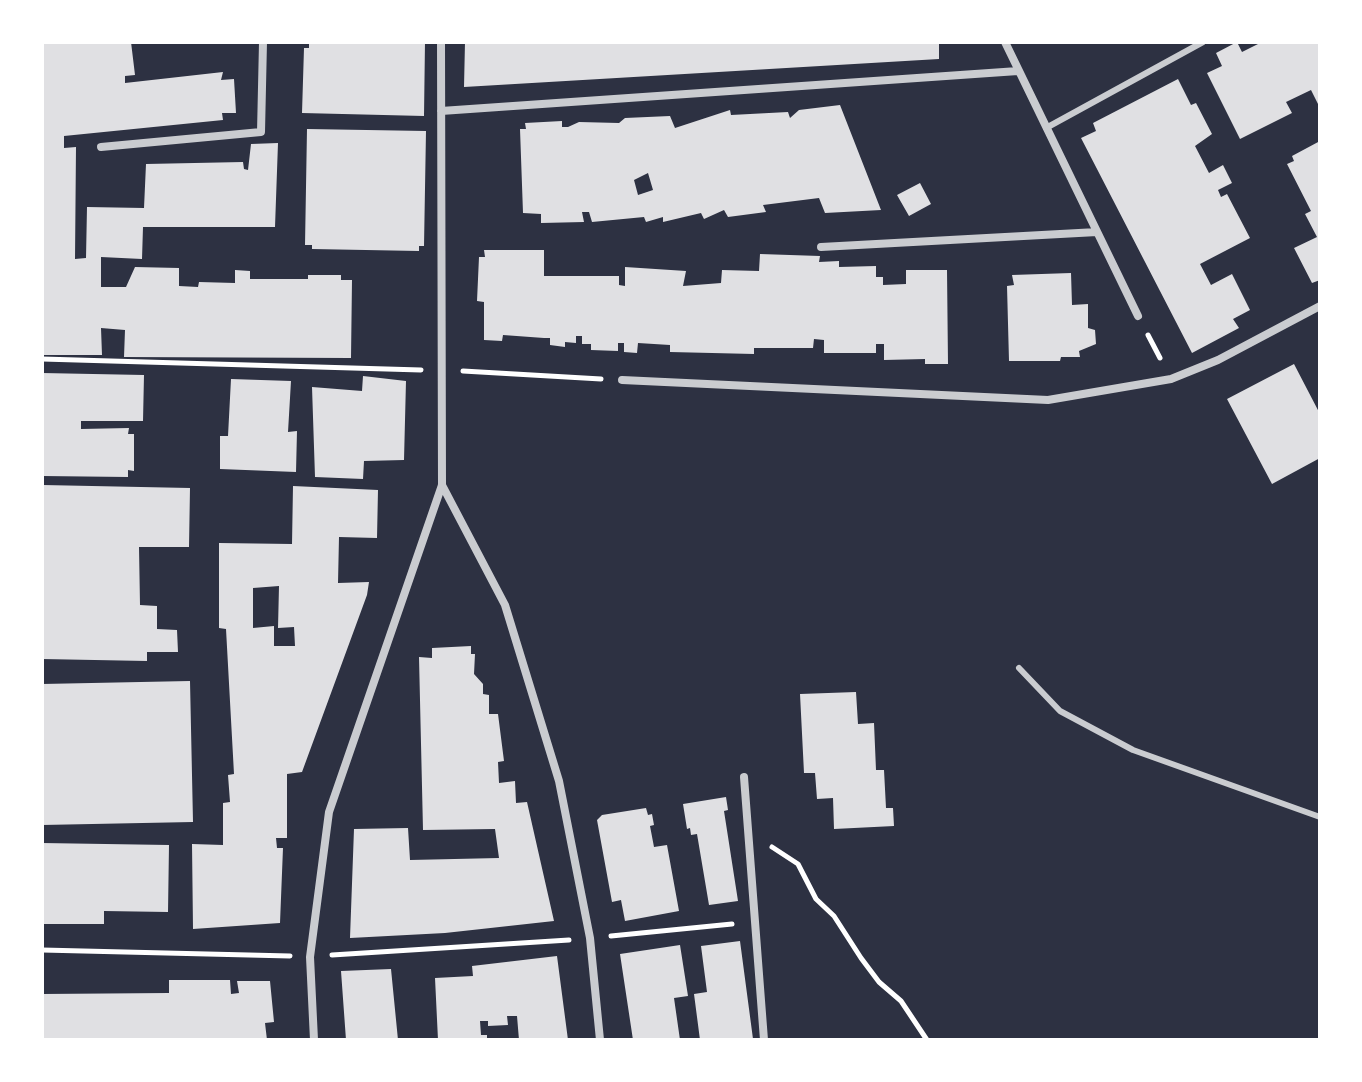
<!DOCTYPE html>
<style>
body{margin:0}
#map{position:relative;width:1362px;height:1082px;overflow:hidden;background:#2d3142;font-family:"Noto Sans",sans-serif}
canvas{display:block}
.frame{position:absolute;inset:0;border:44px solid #fff;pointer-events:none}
</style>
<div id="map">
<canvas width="1362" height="1082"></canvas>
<div class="frame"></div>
</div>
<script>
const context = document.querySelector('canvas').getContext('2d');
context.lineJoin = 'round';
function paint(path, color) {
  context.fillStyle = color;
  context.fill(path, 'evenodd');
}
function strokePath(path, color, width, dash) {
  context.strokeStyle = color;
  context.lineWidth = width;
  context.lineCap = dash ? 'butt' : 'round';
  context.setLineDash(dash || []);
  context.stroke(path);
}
paint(new Path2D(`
 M42 42H131L135 75 125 76V83L223 72 221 80 234 79 236 113H222L223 120 64 136V148L76 147 75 259 86 258 87 207 144 208 146 164 243 162 244 169 248 170 251 144 278 143 275 227H143L142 259 101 257V287H126L135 267 179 268V286L198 287 199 282 235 283V270L250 271V279H308V275H341V280H352L351 358 124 357 125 330 101 328 102 355H42Z
 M309 42H425L424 116 302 113 304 48H309Z
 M465 42H939V59L464 87Z
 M1237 42 1242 52 1262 42H1320V108L1311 90 1286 102 1292 113 1240 139 1207 73 1222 66 1216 53Z
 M1178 79 1191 105 1196 103 1212 134 1195 146 1209 173 1223 165 1232 183 1218 190 1221 197 1227 194 1250 238 1200 264 1211 285 1232 274 1250 310 1233 319 1239 328 1192 353 1081 138 1096 131 1093 123Z
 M840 105 881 210 825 213 819 198 763 205 766 212 728 217 724 210 704 219 701 213 663 222V217L646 222 644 217 592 222 589 212H582L584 222 541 223V214L523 213 520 129H526L525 123 562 121V127H568L579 122 619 123 625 118 670 116 675 128 730 110 731 115 788 112 790 118 799 110ZM648 173 653 190 638 195 634 180Z
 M307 129 426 131 424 246H419V251L312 249V245H305Z
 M1320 141V280L1312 283 1294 248 1317 237 1305 214 1311 211 1287 164 1294 161 1292 156Z
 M920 183 931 204 909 216 897 195Z
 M484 250H544V276H619V285L625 286V267L686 271 683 286 721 283 722 270 759 271 760 254 820 256 819 262 839 261V267L876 266V277H883V285L906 284V270H947L948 364H925V359L884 360V344H876V353H824V340L814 339 813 348H754V354L670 352V345L638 343 637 353 624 352V343H618V351L591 350V344H582V336H576V343L565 342V347L550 345V338H544L503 335 502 341 484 340V302L477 301 479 257H485Z
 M1071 273 1072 305 1088 304V328L1095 330 1096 344 1079 351 1080 357H1061L1060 361H1009L1007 286 1014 285 1012 275Z
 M1294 364 1320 414V458L1272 484 1227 399Z
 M42 373 144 375 143 421H81V429L129 428 128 434H134V471L128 470V477L42 476Z
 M363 376 406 381 404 460 364 461 363 479 315 477 312 387 362 391Z
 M231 379 291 381 288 432 297 431 296 472 220 469V436H228Z
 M43 485 190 488 189 547H139L140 605 157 606V629L177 630 178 652H147V661L42 659Z
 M293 486 378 490 377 538 339 537 338 583 369 582 367 595 302 772 287 774V838H276L277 848H283L280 923 193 929 192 844 223 845V803L230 802 228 775 234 774 226 629 219 628V543L292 544ZM279 586 278 628 294 627 295 646H274V626L253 628V588Z
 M471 646V654H475L474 674 483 684V694L489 695V714H498L504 761 498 762 499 783 515 781 516 803 527 802 554 921 445 933 350 938 354 829 408 828 410 860 499 858 495 829 423 830 419 657 432 658V648Z
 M190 681 193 822 42 825V684Z
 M856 692 858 724 874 723 876 770H884L886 808H893L894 826 834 829 833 798 817 799 815 773H804L800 694Z
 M726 797 728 810 724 811 738 901 709 905 697 834 691 835 690 828 687 829 683 804Z
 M646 808 648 815 652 814 654 825 650 826 654 847 667 845 679 911 625 921 621 900 612 902 597 820 602 815Z
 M42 843 169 845 168 912 104 911V924H42Z
 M740 941 753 1039 700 1040 694 994 707 992 701 946Z
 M680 945 688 996 674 998 680 1040H633L620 954Z
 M557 956 568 1040H519L517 1016H507L508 1025 488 1026V1021H480L481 1035H487V1040H438L435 978 473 976 472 966Z
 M391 969 398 1040H346L341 971Z
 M169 980H230L231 994 239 993 237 981H270L274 1022 265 1023 267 1040H42V994L169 993Z`), '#e0e0e3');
strokePath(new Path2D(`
 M1148 335 1160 358
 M42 359 421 370
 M463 371 601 379
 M772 847 798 864 816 899 834 916 861 958 879 982 901 1001 927 1040
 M611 936 732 924
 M42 950 290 956
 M332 955 569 940`), '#fff', 5);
strokePath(new Path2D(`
 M1046 128 1203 42
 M1019 668 1060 711 1133 750 1320 817`), '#caccd0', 6);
strokePath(new Path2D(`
 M1005 42 1138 316
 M441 111 1018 71
 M101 147 261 132 263 42
 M821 247 1097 232
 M622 380 1048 400 1171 379 1218 360 1320 306
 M442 485 505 605 559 781 590 938 600 1040
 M744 777 764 1040
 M314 1040 310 957 329 812 442 485 441 42`), '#caccd0', 8);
</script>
